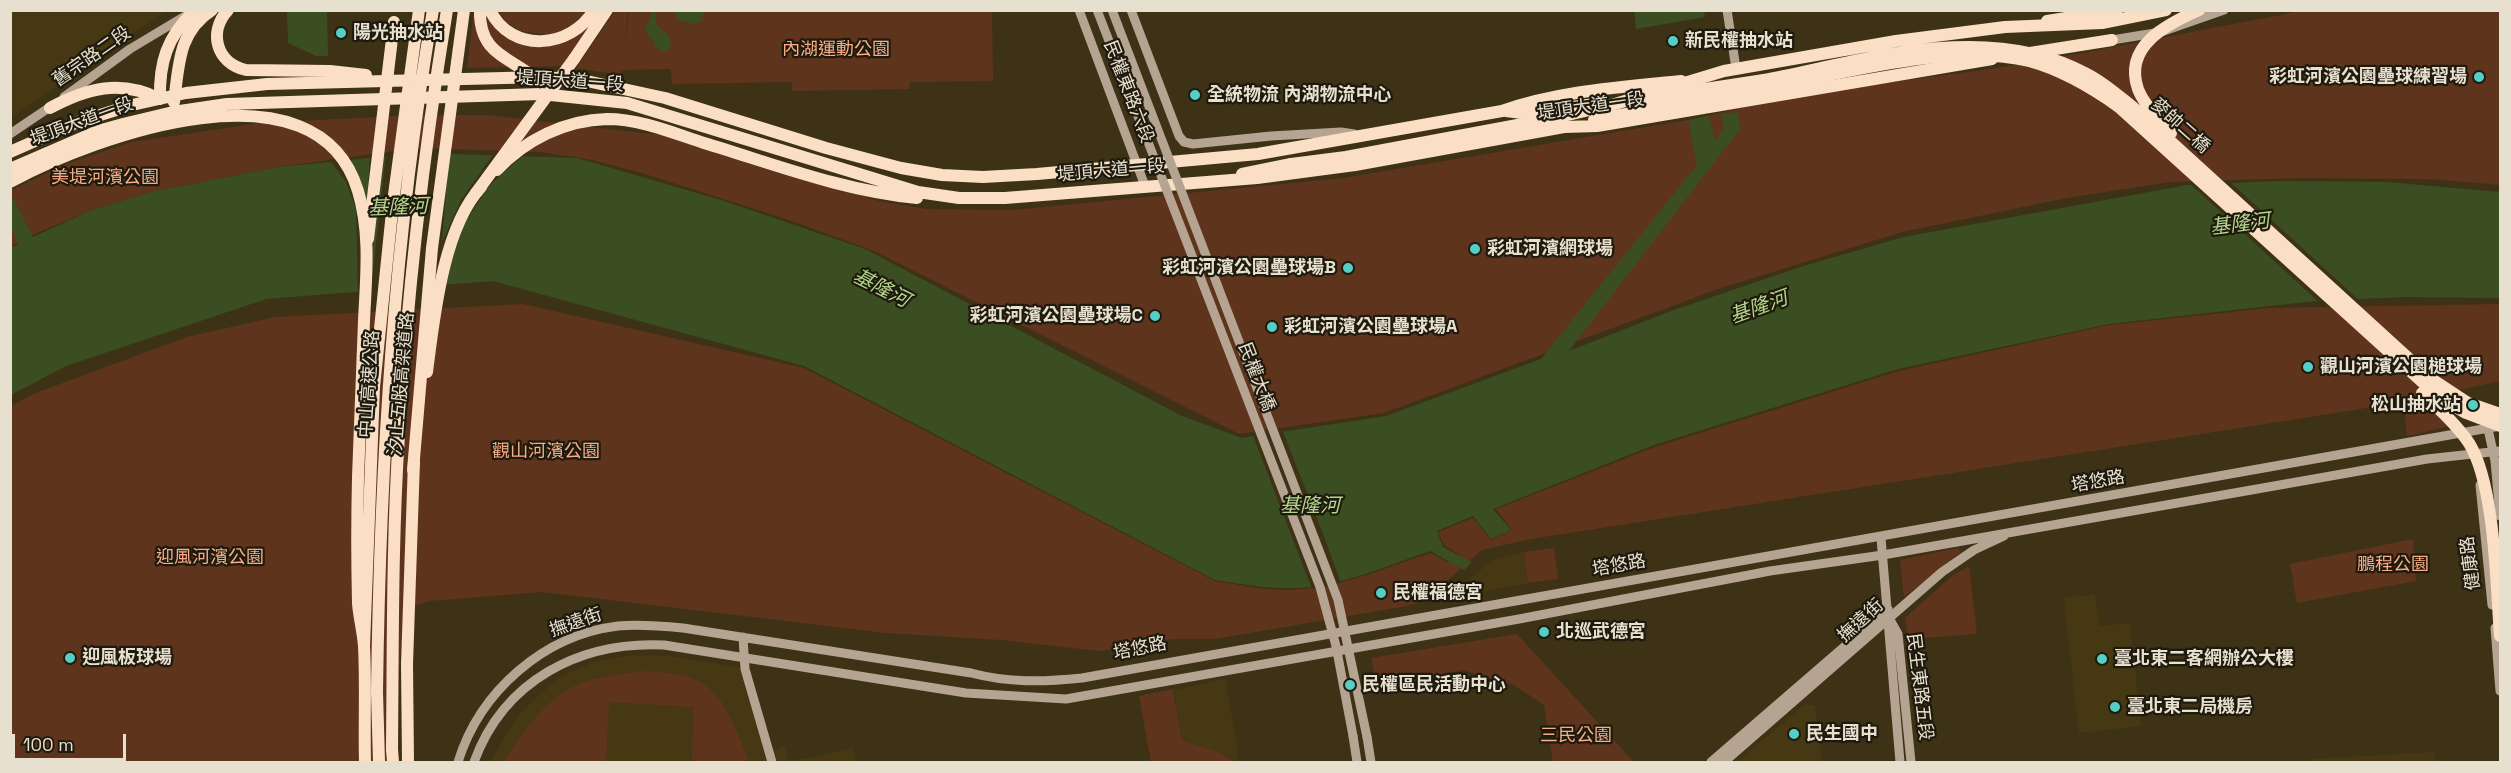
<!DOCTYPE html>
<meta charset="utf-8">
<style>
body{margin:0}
#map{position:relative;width:2511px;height:773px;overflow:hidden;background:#3d3215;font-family:"Space Grotesk",sans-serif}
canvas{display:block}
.frame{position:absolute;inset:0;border:12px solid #e7e0cf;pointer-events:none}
.scale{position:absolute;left:12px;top:734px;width:114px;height:27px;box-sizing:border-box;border:3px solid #e7e0cf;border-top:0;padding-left:8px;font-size:18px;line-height:21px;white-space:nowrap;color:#e7e0cf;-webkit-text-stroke:4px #1f1a0e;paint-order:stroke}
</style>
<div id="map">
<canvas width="2511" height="773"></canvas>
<div class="frame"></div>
<div class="scale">100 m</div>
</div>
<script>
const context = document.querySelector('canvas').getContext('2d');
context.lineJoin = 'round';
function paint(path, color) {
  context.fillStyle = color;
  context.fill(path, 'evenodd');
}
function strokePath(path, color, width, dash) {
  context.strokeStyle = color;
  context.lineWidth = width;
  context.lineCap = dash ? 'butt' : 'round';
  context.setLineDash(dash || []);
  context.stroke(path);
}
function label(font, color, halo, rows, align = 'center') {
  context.font = font + ' "Space Grotesk","Noto Sans TC",sans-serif';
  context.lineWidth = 4.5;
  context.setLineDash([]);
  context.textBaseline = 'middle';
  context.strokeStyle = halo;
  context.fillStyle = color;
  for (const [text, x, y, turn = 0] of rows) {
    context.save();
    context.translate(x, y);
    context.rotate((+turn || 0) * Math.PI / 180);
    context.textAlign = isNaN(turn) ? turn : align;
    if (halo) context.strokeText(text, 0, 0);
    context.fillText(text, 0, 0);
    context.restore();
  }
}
paint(new Path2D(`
 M11 10H166V11L11 118Z
 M1524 552 1528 583 1455 597 1467 581 1493 560Z
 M2095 594 2099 626 2130 623 2141 726 2079 733 2064 598Z
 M632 655 669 656 739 667 767 762H490L519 714 559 677 594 662Z
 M1225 679 1237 745 1238 762 1216 751 1182 742 1174 690Z
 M1804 705H1815L1822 762H1737Z
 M785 746 789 762 853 748 857 762H778L774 751Z
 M2434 752 2435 762H2311V759Z`), '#463813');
paint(new Path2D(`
 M474 11H490L494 18C513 28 541 51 563 43 576 39 581 27 595 26L564 66 467 68Z
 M498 11H592L579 26 548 35 521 31 507 23Z
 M615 11H628L624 49 629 11H992L993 81 910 82 909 89 792 91V82L672 84 671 69 621 70 620 75 576 68Z
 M2301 11H2500V185L2429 179 2300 178 2170 182 2067 198 1902 232 1718 289 1384 413 1239 434 874 251 792 221 642 173 592 160 541 152 415 148 279 167 154 191 92 210 25 238 11 247V190L68 163 132 142 260 123 418 115H487L669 136 879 201 926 209 1013 210 1343 178 1688 120 1808 93 1991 69 2088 52Z
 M523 304 804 368 1215 581C1239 585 1263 590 1288 590 1337 589 1385 568 1431 553L1447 562 1460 555 1444 545 1438 532 1473 518 1491 540 1512 530 1496 509 1655 447 1899 371 2109 325 2269 308 2500 304V381L2420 399 2342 412 1531 539 1482 550 1424 601 1407 606 1215 639H1171L1144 646 1099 651 1001 640 886 633 542 592 429 601 411 607 401 646 393 762H11V406L33 394 187 337 275 317Z
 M2427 401 2450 426 2407 436 2404 405Z
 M2413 539 2416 581 2297 603 2290 564Z
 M1554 548 1558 579 1528 583 1524 552Z
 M1958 548 1961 552 1904 597 1900 560Z
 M1969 566 1977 634 1908 639 1905 618 1952 576Z
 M1517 634 1634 762H1553L1544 705 1514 685 1463 670 1376 686 1371 658Z
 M640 671C653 672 668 672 682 675 723 683 736 729 749 762H692L693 707 609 702 606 762H504C526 727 551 690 594 679 608 675 625 674 640 671Z
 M1173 689 1182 741 1216 751 1236 762H1151L1139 696Z`), '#5f341c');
paint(new Path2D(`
 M1634 10 1704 11 1705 17 1636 29Z
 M287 11H327L328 56H316L288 43Z
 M650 11H655C656 28 656 24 669 36L671 45 666 53 653 46 655 44 645 30 652 13Z
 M674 11V10L705 11 701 17 703 20 694 24 678 20Z
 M1738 112 1740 129 1569 351 1671 311 1800 267 1904 237 2187 185 2277 181 2387 182 2500 192V298L2404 297 2315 301 2109 324 1898 369 1654 445 1493 509 1511 530 1491 539 1473 516 1437 531 1443 547 1472 562 1464 570 1430 551C1396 563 1361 577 1325 585 1289 592 1251 586 1215 580L804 366 493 281 266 299 66 366 11 395V248L18 244 11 228V199L13 198 33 237 92 210 154 191 279 167 420 153 577 158 721 200 865 249 1182 416 1242 438 1386 416 1541 359 1697 165 1688 120 1709 116 1715 141 1724 129 1721 114Z`), '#3b4e21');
paint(new Path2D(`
 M420 150 449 151 442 242 461 200 494 153 525 154 489 186 464 224 443 288 358 295 356 210 346 182 329 159 340 158 367 205 370 155 378 154 371 287 386 153Z
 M2228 180 2361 302 2321 304 2188 182Z
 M1282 429 1325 539 1341 583 1312 589 1252 433Z`), '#3d3215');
strokePath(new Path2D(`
 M1079 10 1145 186
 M1131 10 1179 136 1184 142 1193 144 1271 136 1341 132 1354 134
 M1727 10 1735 62
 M2112 40 2161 32 2224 10
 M64 97 130 49 185 16
 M10 134 53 105
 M2488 429 2495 461 2500 516
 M2480 485 2492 605
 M1881 538 1900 762
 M1889 618 1898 634 1911 762
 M2495 628 2500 691
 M743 637 745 669 772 762
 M1353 736 1357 762
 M1367 737 1371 762
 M458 762C480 691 544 635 618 626 640 624 662 626 683 628L971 673C1009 683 1043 682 1082 678L2500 426
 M474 762C504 680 580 641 664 645L966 693 1066 699 1519 619 1770 571 1883 555 2427 459 2500 451
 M1711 762 1888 609
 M1724 762 1942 572 1974 550 2004 536`), '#b5a492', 9);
strokePath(new Path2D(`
 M228 10C208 32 216 63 246 70L330 71 366 75
 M480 10C479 54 508 56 535 78
 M490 10C511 54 571 49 594 10
 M2047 21 2117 10
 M2030 53 2112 40
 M574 59 607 10
 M1646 98 1764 80
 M174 102C179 65 178 32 212 10
 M50 108C87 88 121 79 160 99 159 63 167 37 193 12
 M1506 111 1522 113 1596 104
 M1594 120 1765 88
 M10 152 78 122 132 105 186 93 267 84 543 77 582 80 665 98 826 148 901 168 942 175 983 177 1037 174 1258 154 1502 111C1558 91 1622 87 1681 81
 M10 169 98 131 123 124 173 112 227 104 541 94 627 103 918 192 959 198H1005L1257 178 1355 165 1564 127 1597 126 1992 59
 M497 170C525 140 565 120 607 119 640 119 673 133 704 143 774 164 843 191 917 198
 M1242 174 1291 164
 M10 182C95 136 317 55 358 191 371 234 366 277 364 321 362 373 360 425 358 477 357 518 357 561 358 603 359 617 363 632 364 646 366 685 364 724 365 762
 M427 372C434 318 443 228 481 187
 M377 692 379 762
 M392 749 393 762
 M408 762 407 664 414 461`), '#fadfc4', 12);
strokePath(new Path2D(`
 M1097 10 1320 587 1336 646 1353 736
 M1112 10 1338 600 1367 737`), '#b5a492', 9);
strokePath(new Path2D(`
 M1764 80C1868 60 1987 20 2087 74 2105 83 2120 97 2135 109L2430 378 2468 403 2500 414
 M1765 88C1841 74 1953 42 2029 61 2062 70 2091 87 2119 107L2439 397 2466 413 2500 426
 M2171 133C2160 120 2144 105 2138 89 2123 46 2167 24 2199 10
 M1291 164 1346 157 1555 118 1615 104 1724 71 1896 41 2005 27 2102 23 2166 10
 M476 193 574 59
 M368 239 394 22
 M2422 393C2438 408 2456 424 2469 443 2495 485 2496 584 2500 636
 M413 470 432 248 464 10
 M364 646 374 387 393 202 419 10
 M377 692C380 464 394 236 433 10
 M392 749C393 645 392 540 399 435 407 293 424 151 447 10`), '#fadfc4', 12);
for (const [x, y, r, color] of [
 [341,33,6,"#55cec5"],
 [1673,41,6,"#55cec5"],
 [2479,77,6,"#55cec5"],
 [1195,95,6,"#55cec5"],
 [1475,249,6,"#55cec5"],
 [1348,268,6,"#55cec5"],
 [1155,316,6,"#55cec5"],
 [1272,327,6,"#55cec5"],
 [2308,367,6,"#55cec5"],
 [2473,405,6,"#55cec5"],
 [1381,593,6,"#55cec5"],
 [1544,632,6,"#55cec5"],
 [70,658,6,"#55cec5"],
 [2102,659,6,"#55cec5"],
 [1350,685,6,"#55cec5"],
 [2115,707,6,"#55cec5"],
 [1794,734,6,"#55cec5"]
]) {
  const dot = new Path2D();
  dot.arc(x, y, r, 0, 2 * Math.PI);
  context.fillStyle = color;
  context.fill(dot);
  strokePath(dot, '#1f1a0e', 2);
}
label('bold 18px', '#e7e0cf', '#1f1a0e', [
 ["陽光抽水站",353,33],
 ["新民權抽水站",1685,41],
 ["彩虹河濱公園壘球練習場",2467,77,"right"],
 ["全統物流 內湖物流中心",1207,95],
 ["彩虹河濱網球場",1487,249],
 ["彩虹河濱公園壘球場B",1336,268,"right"],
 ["彩虹河濱公園壘球場C",1143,316,"right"],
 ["彩虹河濱公園壘球場A",1284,327],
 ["觀山河濱公園槌球場",2320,367],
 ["松山抽水站",2461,405,"right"],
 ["民權福德宮",1393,593],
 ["北巡武德宮",1556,632],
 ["迎風板球場",82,658],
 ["臺北東二客網辦公大樓",2114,659],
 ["民權區民活動中心",1362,685],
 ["臺北東二局機房",2127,707],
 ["民生國中",1806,734]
], 'left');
label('18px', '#f8ad86', '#1f1a0e', [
 ["內湖運動公園",836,50],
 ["美堤河濱公園",105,178],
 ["觀山河濱公園",546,452],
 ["迎風河濱公園",210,558],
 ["鵬程公園",2393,565],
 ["三民公園",1576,736]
]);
label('18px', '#e7e0cf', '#1f1a0e', [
 ["舊宗路二段",92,57,-35],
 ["堤頂大道一段",570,82,4],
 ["民權東路六段",1128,92,69],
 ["堤頂大道一段",1591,107,-8],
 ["堤頂大道一段",82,122,-20],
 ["麥帥二橋",2180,126,42],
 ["堤頂大道一段",1111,171,-5],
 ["民權大橋",1256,377,69],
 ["中山高速公路",370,384,-86],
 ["汐止五股高架道路",402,384,-85],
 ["塔悠路",2098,482,-10],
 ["健康路",2471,563,-97],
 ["塔悠路",1619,566,-10],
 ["撫遠街",1861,621,-42],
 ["撫遠街",576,623,-19],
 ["塔悠路",1140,649,-11],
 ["民生東路五段",1919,687,83]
]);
label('italic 20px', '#b3d58c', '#1f1a0e', [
 ["基隆河",398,208,-2],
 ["基隆河",2240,225,-7],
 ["基隆河",881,289,27],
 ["基隆河",1759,308,-20],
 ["基隆河",1310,507]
]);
</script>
